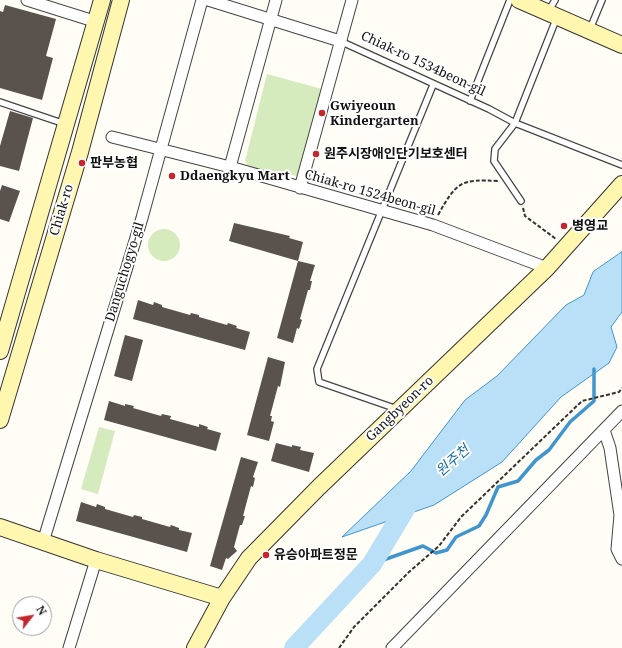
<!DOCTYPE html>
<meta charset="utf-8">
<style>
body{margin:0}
#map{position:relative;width:622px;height:648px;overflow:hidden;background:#fffdf5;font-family:"Noto Serif",serif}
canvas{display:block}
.north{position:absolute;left:12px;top:596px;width:40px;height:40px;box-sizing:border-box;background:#fff;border:1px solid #a0a0a0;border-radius:50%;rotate:59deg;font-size:11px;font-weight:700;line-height:16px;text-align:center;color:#111}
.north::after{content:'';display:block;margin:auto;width:14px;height:18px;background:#c4262e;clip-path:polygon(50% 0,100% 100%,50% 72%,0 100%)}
</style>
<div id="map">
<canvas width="622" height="648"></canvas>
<div class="north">N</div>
</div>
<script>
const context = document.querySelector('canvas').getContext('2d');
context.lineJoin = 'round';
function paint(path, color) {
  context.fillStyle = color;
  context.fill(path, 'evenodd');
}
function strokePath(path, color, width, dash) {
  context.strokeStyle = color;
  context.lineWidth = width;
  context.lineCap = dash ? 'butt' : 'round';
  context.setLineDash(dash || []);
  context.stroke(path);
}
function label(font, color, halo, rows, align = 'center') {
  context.font = font + ' "Noto Serif","Noto Sans KR",serif';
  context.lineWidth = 4;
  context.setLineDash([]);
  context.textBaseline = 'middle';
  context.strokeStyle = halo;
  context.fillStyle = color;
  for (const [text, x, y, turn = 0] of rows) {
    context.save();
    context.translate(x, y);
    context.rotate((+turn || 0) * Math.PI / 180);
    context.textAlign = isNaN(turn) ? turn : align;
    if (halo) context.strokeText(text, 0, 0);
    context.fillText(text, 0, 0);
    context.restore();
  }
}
paint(new Path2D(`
 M267 74 322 89 298 176 249 168 245 161Z
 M148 245a16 16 0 1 1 32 0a16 16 0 1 1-32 0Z
 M99 427 115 431 98 494 81 489Z`), '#d5ebbd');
const water = new Path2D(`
 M622 252V312L611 327 617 347 609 363 561 397 502 462 434 505 342 537 411 471 465 400 497 376 566 305 584 295 593 272Z`);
paint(water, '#b9e0f7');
strokePath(water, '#3f96cf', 1);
strokePath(new Path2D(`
 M372 564 423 546 436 553 447 550 456 537 479 526 486 515 498 487 518 481 536 460 549 450 570 422 594 401V369`), '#3f96cf', 3.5);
strokePath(new Path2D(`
 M294 648 372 564 414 494`), '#b9e0f7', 20);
paint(new Path2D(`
 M5 5 56 19 46 56 53 58 42 100 0 88V11L3 12Z
 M10 111 33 118 19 171 0 166V146Z
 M2 185 20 191 9 222 0 219V191Z
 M234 223 290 236 289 238 303 242 298 261 229 241Z
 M298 261 315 265 310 281H312L310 290H308L300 319 302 320 299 329 297 328 293 343 277 338Z
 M138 300 153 305 154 302 162 305V307L190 315 191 313 199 315V317L227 325 228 323 237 326 236 328 250 332 245 350 133 319Z
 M125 335 143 340 132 381 114 376Z
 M268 357 285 362 280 387 278 386 270 416H272L271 421 274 422 269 441 247 435Z
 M109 401 125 406V404L134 406 133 408 161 416 162 414 171 416 170 419 199 427V424L208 427 207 429 221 433 216 451 104 420Z
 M276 443 292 447V445L301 447 300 450 314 453 309 472 271 461Z
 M241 457 258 462 253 477 255 478 253 487 251 486 243 516H245L242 525H240L234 547 237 551 228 559 226 558 222 570 210 566Z
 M81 502 96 507 97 504 105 507V509L133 517 134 515 142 517V519L170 527 171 525 179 528V530L192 533 187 552 76 521Z`), '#5a524d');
const lane = new Path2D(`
 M548 12 555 0
 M590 29 602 0
 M340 41 489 109 515 123 622 165
 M470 101 510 0
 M0 102 65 124
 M521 201 494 161 495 149 515 123 557 17
 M397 409 319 382 317 369 433 85`);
const street = new Path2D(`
 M27 0 97 22
 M208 0 340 41
 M112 137 230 167 433 225 547 268
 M230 167 276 0
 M300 188 352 0
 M604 430 610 448 620 515 617 549 622 559
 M43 542 142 218 202 0
 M69 648 96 560
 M392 648 622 411`);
const secondary = new Path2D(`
 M519 0 622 45
 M0 351 102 0
 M0 420 80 152 121 0
 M0 527 96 560 222 598
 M195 648 222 598 249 558 319 487 547 268 622 184`);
strokePath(lane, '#444', 8);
strokePath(street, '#444', 13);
strokePath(secondary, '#333', 18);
strokePath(new Path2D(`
 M523 208 525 216 556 239
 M438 215C457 181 461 179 499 181
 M339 648 354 627 409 572 439 546 461 517 582 401 619 392 622 388`), '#333', 2, [4, 2]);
strokePath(lane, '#fff', 5.5);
strokePath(street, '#fff', 11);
strokePath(secondary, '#fff6b0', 16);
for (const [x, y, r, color] of [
 [322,113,4,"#c4262e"],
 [316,154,4,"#c4262e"],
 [82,163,4,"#c4262e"],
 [172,176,4,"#c4262e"],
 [564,226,4,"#c4262e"],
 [266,555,4,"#c4262e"]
]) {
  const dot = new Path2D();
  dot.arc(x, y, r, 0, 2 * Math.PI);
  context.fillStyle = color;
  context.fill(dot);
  strokePath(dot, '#fff', 1.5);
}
label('13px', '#111', '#fff', [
 ["Chiak-ro 1534beon-gil",423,64,25],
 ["Chiak-ro 1524beon-gil",370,193,16],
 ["Chiak-ro",62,210,-73],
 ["Danguchogyo-gil",125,272,-73],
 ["Gangbyeon-ro",400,409,-44]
]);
label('bold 13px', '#111', '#fff', [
 ["Gwiyeoun",330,106],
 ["Kindergarten",330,121],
 ["원주시장애인단기보호센터",324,154],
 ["판부농협",90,163],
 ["Ddaengkyu Mart",180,176],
 ["병영교",572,226],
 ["유승아파트정문",274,555]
], 'left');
label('italic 14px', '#1768a6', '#fff', [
 ["원주천",453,461,-41]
]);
</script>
